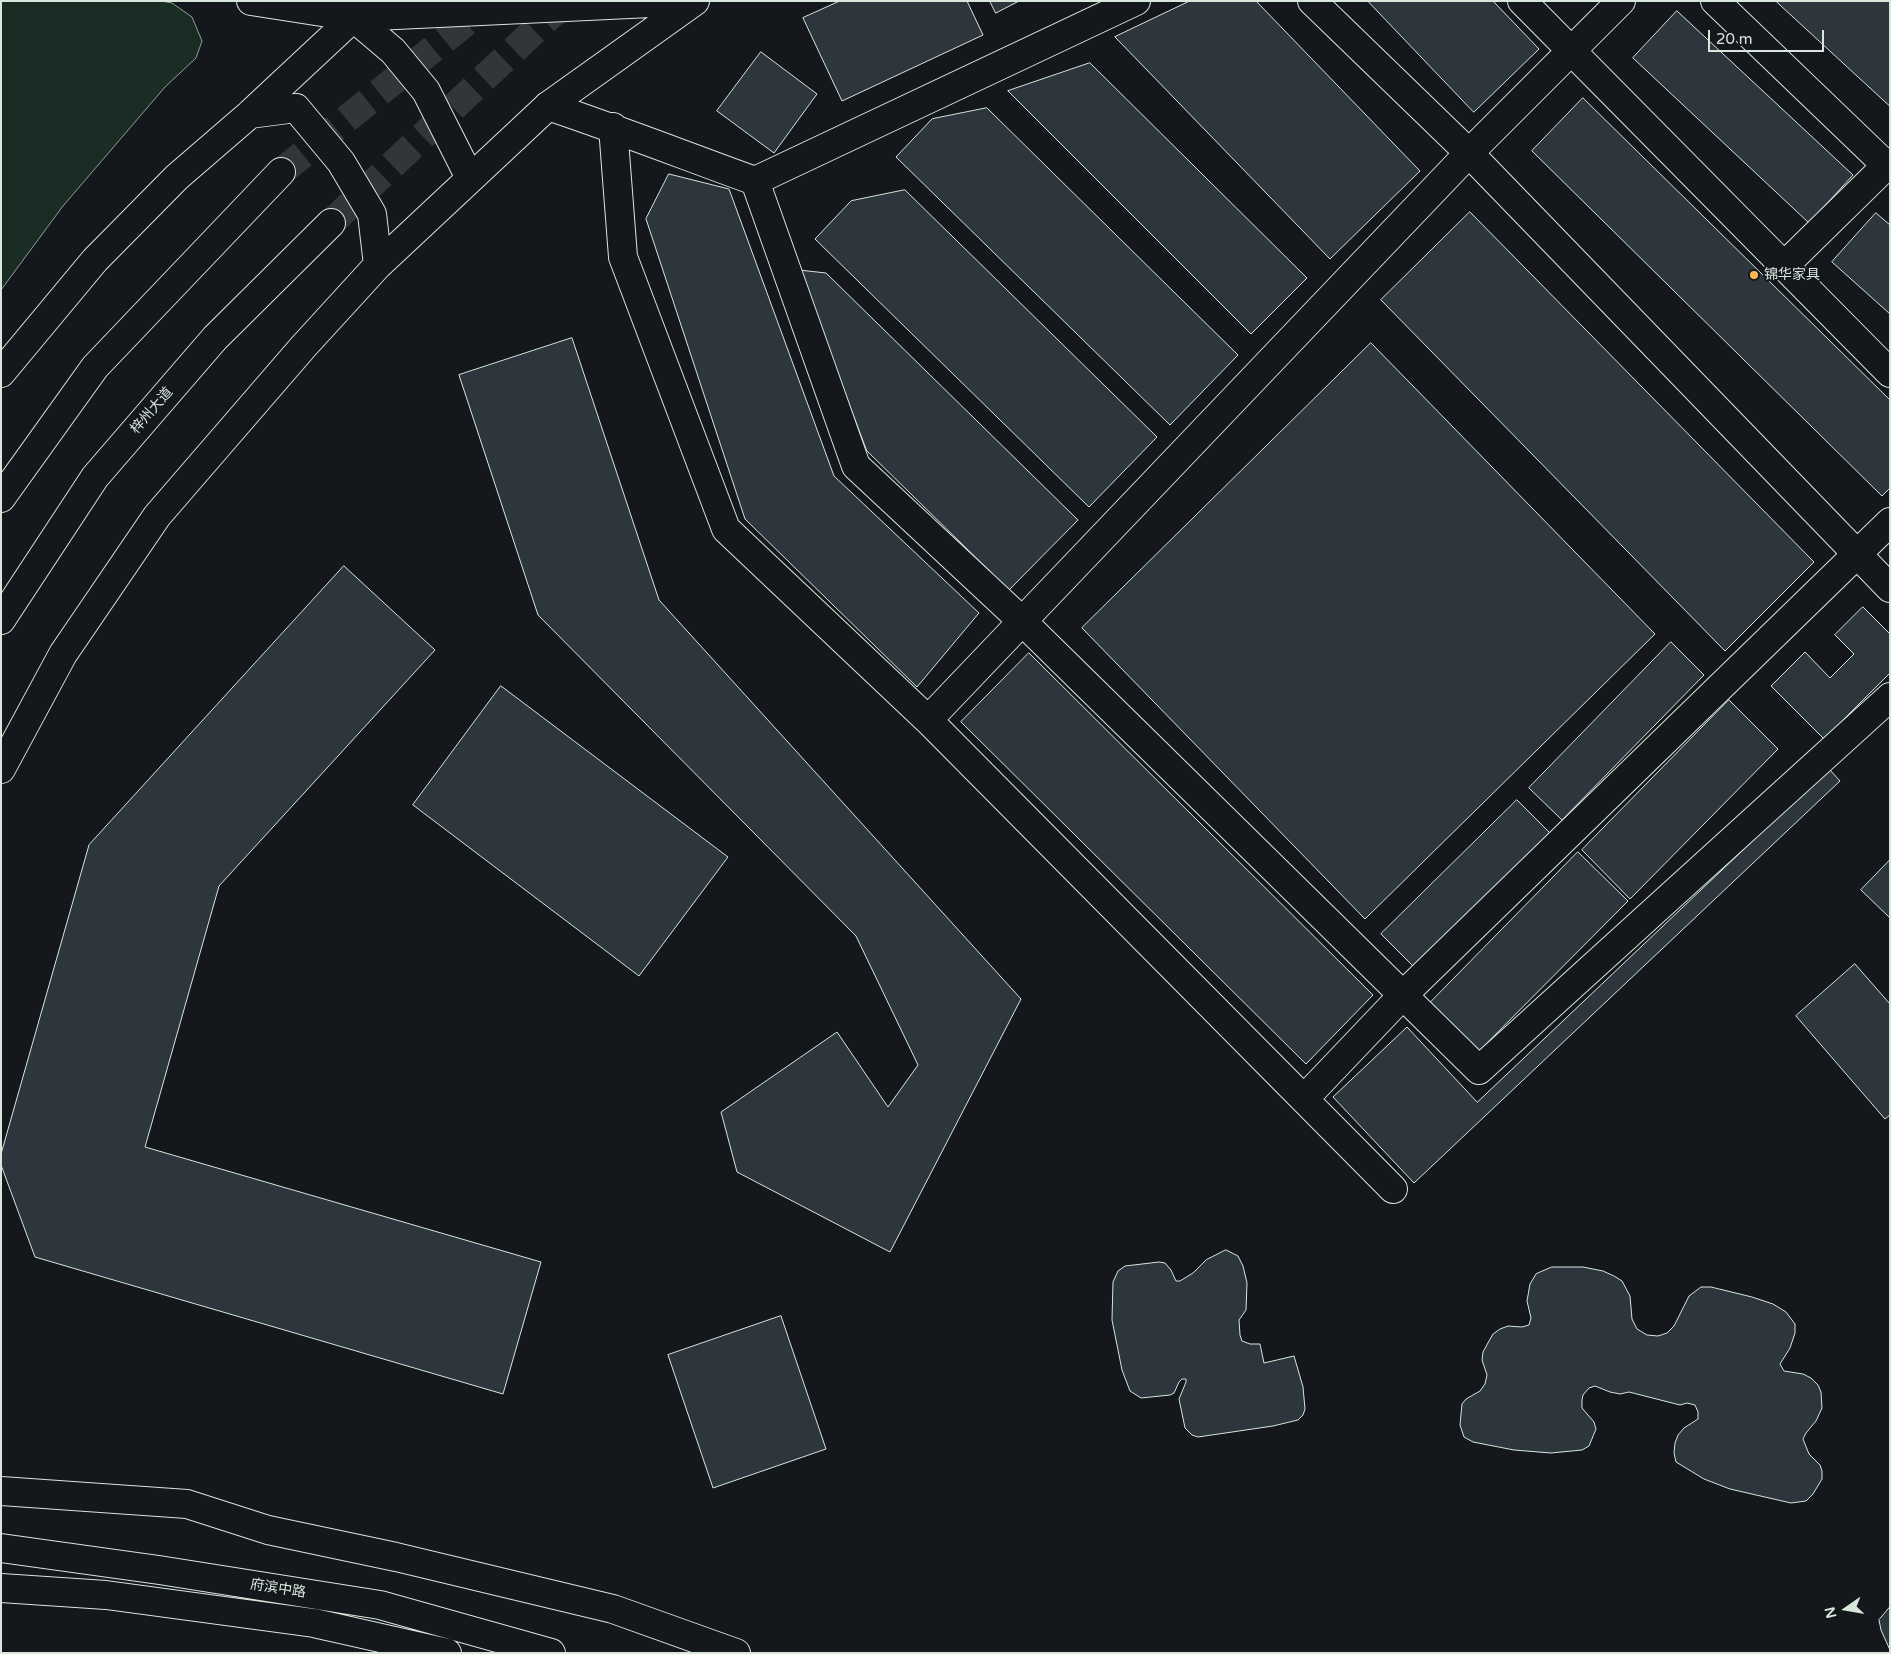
<!DOCTYPE html>
<meta charset="utf-8">
<style>
body{margin:0}
#map{position:relative;width:1891px;height:1654px;overflow:hidden;background:#14181c;font-family:"Varela Round",sans-serif}
canvas{display:block}
.frame{position:absolute;inset:0;border:2px solid #d8e6dc;pointer-events:none}
.north{position:absolute;left:1821px;top:1584px;width:50px;height:50px;-webkit-text-stroke:4px #14181c;paint-order:stroke;rotate:257deg;font-size:14px;font-weight:700;line-height:20px;text-align:center;color:#d8e6dc}
.north::after{content:'';display:block;margin:auto;width:18px;height:22px;background:#d8e6dc;clip-path:polygon(50% 0,100% 100%,50% 72%,0 100%)}
.scale{position:absolute;left:1708px;top:30px;width:116px;height:22px;box-sizing:border-box;border:2px solid #d8e6dc;border-top:0;padding-left:6px;font-size:15px;line-height:18px;white-space:nowrap;color:#d8e6dc;-webkit-text-stroke:4px #14181c;paint-order:stroke}
</style>
<div id="map">
<canvas width="1891" height="1654"></canvas>
<div class="frame"></div>
<div class="north">N</div>
<div class="scale">20 m</div>
</div>
<script>
const context = document.querySelector('canvas').getContext('2d');
context.lineJoin = 'round';
function paint(path, color) {
  context.fillStyle = color;
  context.fill(path, 'evenodd');
}
function strokePath(path, color, width, dash) {
  context.strokeStyle = color;
  context.lineWidth = width;
  context.lineCap = dash ? 'butt' : 'round';
  context.setLineDash(dash || []);
  context.stroke(path);
}
function label(font, color, halo, rows, align = 'center') {
  context.font = font + ' "Varela Round","Noto Sans SC",sans-serif';
  context.lineWidth = 4;
  context.setLineDash([]);
  context.textBaseline = 'middle';
  context.strokeStyle = halo;
  context.fillStyle = color;
  for (const [text, x, y, turn = 0] of rows) {
    context.save();
    context.translate(x, y);
    context.rotate((+turn || 0) * Math.PI / 180);
    context.textAlign = isNaN(turn) ? turn : align;
    if (halo) context.strokeText(text, 0, 0);
    context.fillText(text, 0, 0);
    context.restore();
  }
}
const green = new Path2D(`
 M1 1H161L172 3 192 17 202 41 196 58 165 87 63 206 1 290Z`);
paint(green, '#1a2d24');
strokePath(green, '#939e99', 1);
const building = new Path2D(`
 M840 1H967L983 35 842 101 803 18Z
 M990 1H1019L996 13Z
 M1190 1H1256L1420 171 1330 259 1115 37Z
 M1368 1H1493L1539 49 1474 112Z
 M1776 1H1890V106Z
 M1677 11 1853 175 1809 223 1633 58Z
 M761 52 817 94 774 153 717 111Z
 M1090 63 1307 278 1251 334 1008 91Z
 M1583 98 1890 400V488L1882 496 1532 151Z
 M987 108 1238 355 1170 425 896 157 932 119Z
 M669 174 729 189 834 476 979 613 917 687 745 519 646 219Z
 M905 190 1157 437 1089 507 815 239 851 201Z
 M1470 212 1814 562 1725 651 1381 300Z
 M1876 213 1890 225V314L1832 262Z
 M799 270 826 273 1078 520 1009 590 867 451Z
 M572 338 659 600 1021 999 890 1252 737 1172 721 1112 837 1032 888 1107 918 1065 856 936 538 615 459 375Z
 M1371 343 1655 634 1365 919 1082 628Z
 M344 566 435 650 219 886 145 1147 541 1262 503 1394 35 1257 1 1165V1154L89 845Z
 M1863 607 1890 634V673L1824 739 1771 686 1805 652 1830 678 1854 654 1835 635Z
 M1671 642 1704 675 1562 820 1529 788Z
 M1029 653 1373 995 1306 1064 961 722Z
 M501 686 728 857 639 976 413 805Z
 M1729 700 1778 749 1630 899 1582 850Z
 M1829 769 1840 781 1414 1183 1333 1097 1407 1027 1477 1102Z
 M1517 800 1553 836 1417 970 1381 934Z
 M1578 852 1628 901 1479 1051 1430 1003Z
 M1890 860V918L1861 890Z
 M1855 964 1890 1004V1115L1885 1119 1796 1016Z
 M1226 1250 1238 1256 1243 1266 1247 1283 1246 1310 1239 1320 1240 1335 1242 1341 1250 1344H1260L1264 1363 1294 1356 1303 1387 1305 1409 1303 1415 1298 1420 1273 1426 1198 1437 1192 1435 1185 1428 1179 1399 1186 1382V1379H1182L1179 1382 1174 1393 1170 1395 1141 1398 1130 1391 1122 1370 1112 1320 1113 1282 1118 1271 1125 1266 1159 1262 1165 1263 1171 1270 1176 1281H1180L1193 1273 1206 1260Z
 M1552 1267H1583L1603 1271 1614 1276 1622 1281 1630 1296 1632 1319 1637 1329 1647 1335 1658 1336 1667 1333 1674 1326 1689 1296 1701 1287H1711L1752 1297 1773 1304 1786 1312 1795 1324V1333L1790 1348 1780 1364 1784 1371 1803 1374 1811 1378 1818 1385 1821 1392 1822 1408 1816 1421 1806 1433 1803 1439 1809 1454 1820 1465 1822 1471V1479L1813 1494 1806 1501 1791 1503 1730 1489 1704 1479 1676 1462 1674 1453 1675 1443 1678 1435 1684 1428 1698 1419V1412L1695 1405 1687 1403 1680 1405 1629 1392 1620 1394 1610 1392 1595 1386 1589 1388 1583 1395 1582 1400V1408L1594 1422 1596 1429 1589 1446 1582 1450 1551 1453 1514 1450 1473 1442 1464 1437 1460 1425 1462 1404 1466 1399 1480 1391 1485 1384 1487 1375 1482 1360 1483 1352 1489 1341 1493 1334 1500 1329 1508 1326 1522 1327 1529 1325 1531 1318 1527 1301 1530 1284 1536 1274Z
 M781 1316 826 1449 713 1488 668 1355Z
 M1890 1607V1650L1881 1630 1879 1620Z`);
paint(building, '#2c363c');
strokePath(building, '#d8e6dc', 1);
strokePath(new Path2D(`
 M281 172 491 2
 M331 223 553 13 575 2`), '#313739', 28, [28, 14]);
const minor = new Path2D(`
 M1312 1 1469 153 1890 588
 M1522 1 1890 373
 M1715 1 1890 169
 M548 106C617 129 686 156 755 181L1136 1
 M613 127 623 257 726 529 928 720 1393 1189
 M755 181 856 466 1022 621 1479 1070 1890 697
 M1784 266 1890 162
 M928 720 1469 153 1621 1
 M1304 1099 1403 995 1890 522
 M1 1491 187 1504 268 1530 396 1557 613 1609 736 1653
 M1 1548 159 1570 380 1605 551 1653
 M1 1588 106 1595 314 1623 447 1653`);
const major = new Path2D(`
 M251 1 354 17 693 1
 M347 12 393 51 426 91 470 178
 M250 114 296 108 341 162 372 214 378 265
 M1 373 95 260 177 177 250 114 354 17 387 1
 M1 769 63 654 157 516 303 347 378 265 548 106 695 1`);
const highway = new Path2D(`
 M1 498 95 367 281 172
 M1 620 95 477 215 338 331 223`);
strokePath(minor, '#d8e6dc', 30);
strokePath(major, '#d8e6dc', 30);
strokePath(highway, '#d8e6dc', 30);
strokePath(minor, '#14181c', 28);
strokePath(major, '#14181c', 28);
strokePath(highway, '#14181c', 28);
for (const [x, y, r, color] of [
 [1754,275,5,"#ffb74d"]
]) {
  const dot = new Path2D();
  dot.arc(x, y, r, 0, 2 * Math.PI);
  context.fillStyle = color;
  context.fill(dot);
  strokePath(dot, '#14181c', 2);
}
label('14px', '#d8e6dc', '#14181c', [
 ["锦华家具",1764,275]
], 'left');
label('14px', '#d8e6dc', '#14181c', [
 ["梓州大道",152,411,-49],
 ["府滨中路",278,1589,9]
]);
</script>
